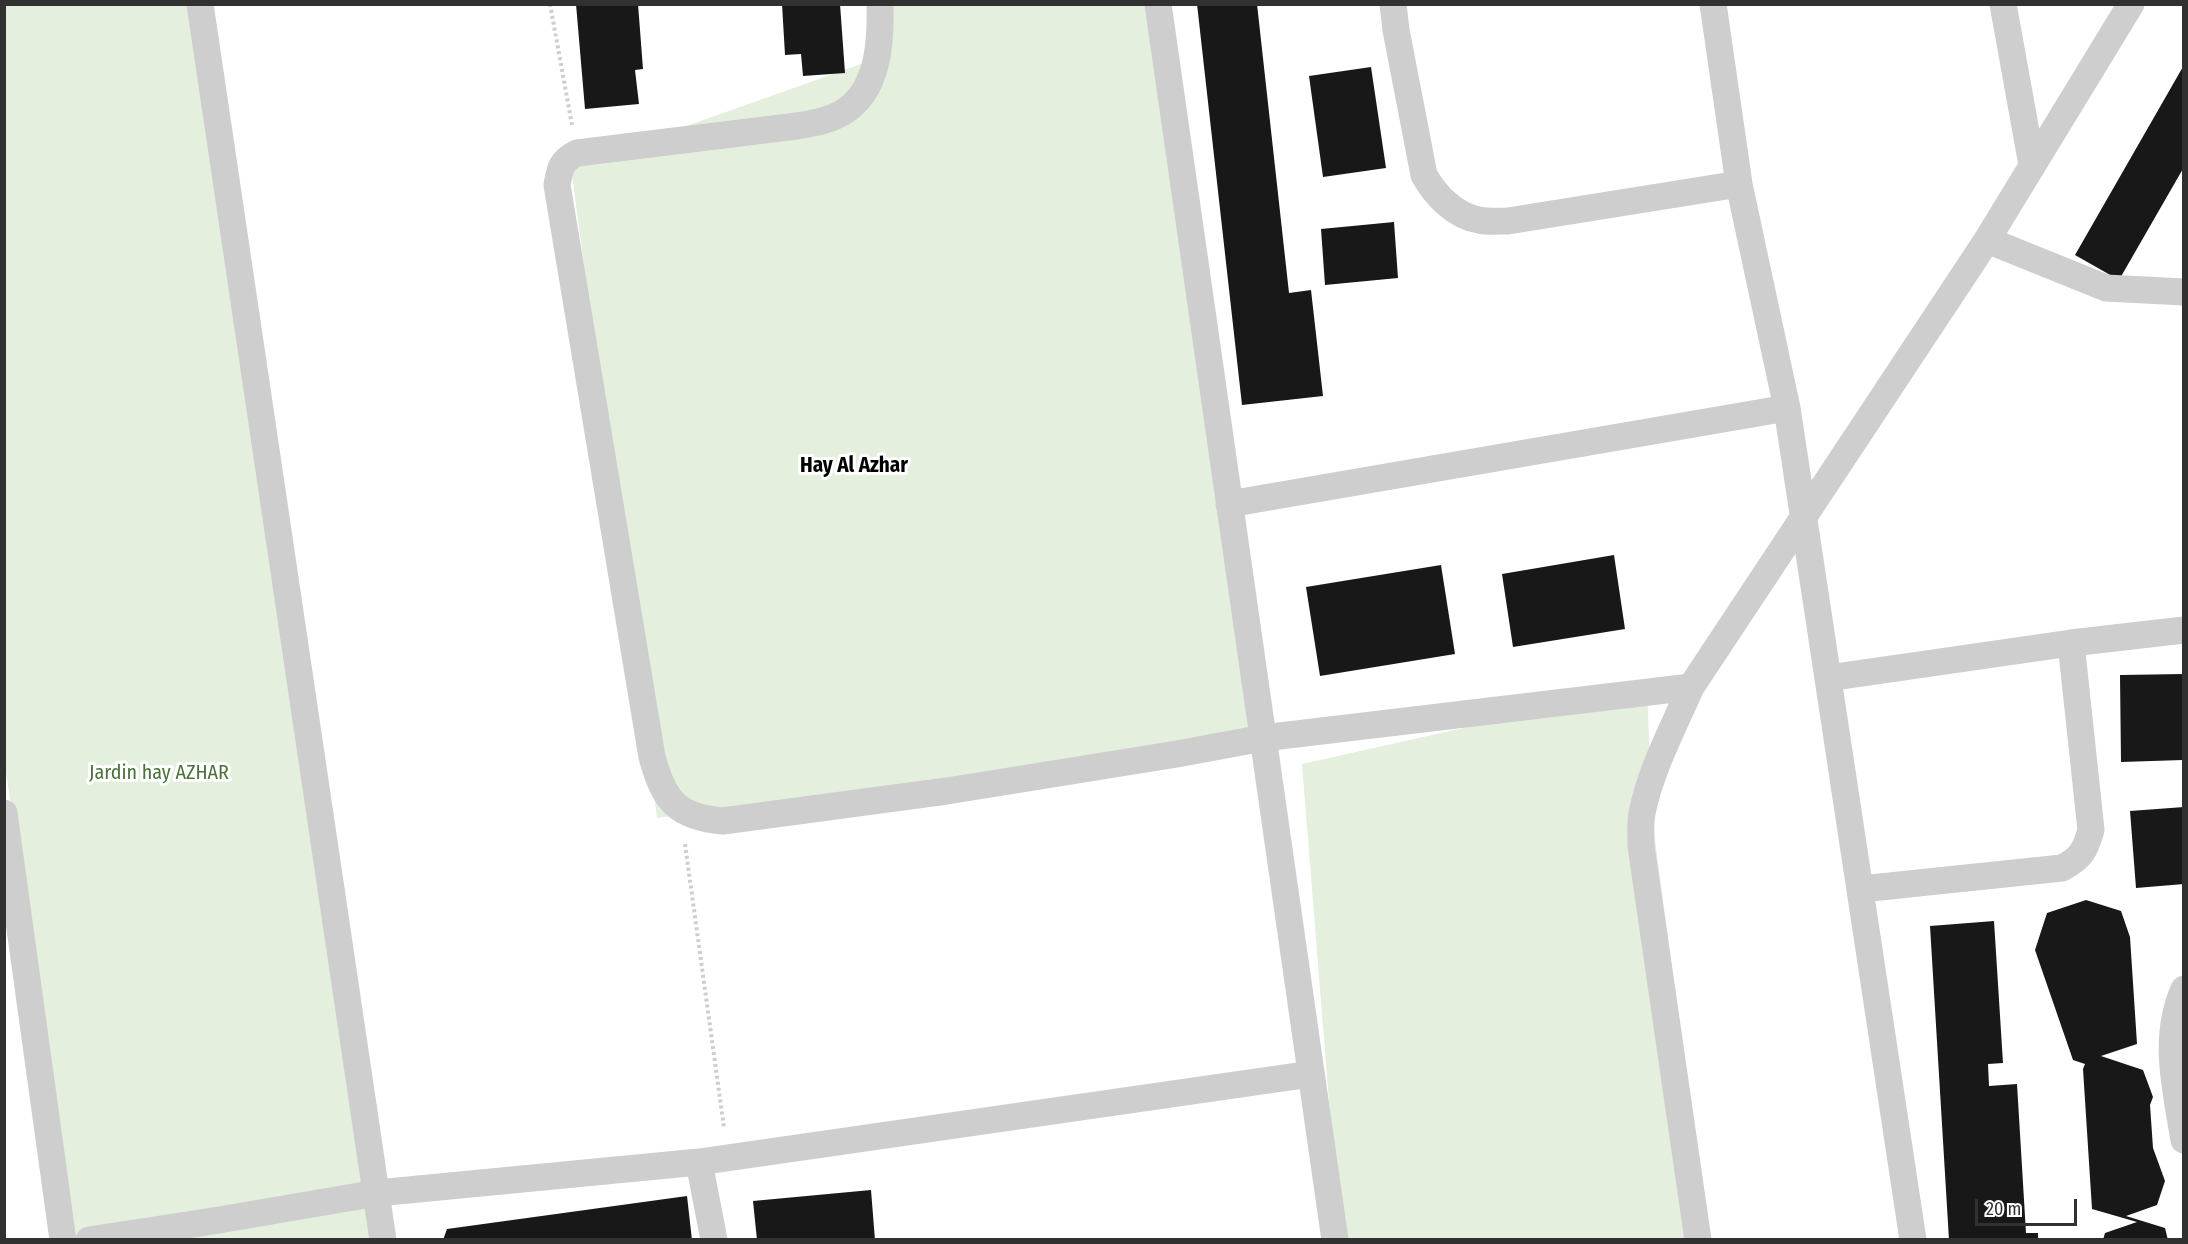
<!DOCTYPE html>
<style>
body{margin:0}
#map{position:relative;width:2188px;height:1244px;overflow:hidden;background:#fff;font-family:"Fira Sans Condensed",sans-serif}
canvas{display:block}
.frame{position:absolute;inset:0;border:6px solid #313131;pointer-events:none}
.scale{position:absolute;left:1975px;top:1199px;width:102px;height:27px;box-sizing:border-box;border:3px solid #313131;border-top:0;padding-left:8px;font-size:18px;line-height:21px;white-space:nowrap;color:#313131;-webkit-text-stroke:4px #fff;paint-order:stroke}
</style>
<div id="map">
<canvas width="2188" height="1244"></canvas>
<div class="frame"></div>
<div class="scale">20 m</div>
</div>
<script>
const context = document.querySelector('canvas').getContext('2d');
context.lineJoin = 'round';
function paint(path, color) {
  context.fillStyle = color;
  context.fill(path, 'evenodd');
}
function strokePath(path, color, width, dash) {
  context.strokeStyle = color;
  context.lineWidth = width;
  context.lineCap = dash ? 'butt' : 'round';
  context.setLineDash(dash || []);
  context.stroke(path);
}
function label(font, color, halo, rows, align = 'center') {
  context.font = font + ' "Fira Sans Condensed",sans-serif';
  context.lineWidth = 6;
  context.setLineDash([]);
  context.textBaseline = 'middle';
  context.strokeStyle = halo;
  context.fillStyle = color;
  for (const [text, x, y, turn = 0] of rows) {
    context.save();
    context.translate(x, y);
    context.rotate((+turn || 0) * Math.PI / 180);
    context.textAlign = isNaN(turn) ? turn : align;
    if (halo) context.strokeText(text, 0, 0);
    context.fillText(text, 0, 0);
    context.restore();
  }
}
paint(new Path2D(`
 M4 5H196L384 1239H77L5 766Z
 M872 5H1166L1267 737 657 818 571 167 878 58Z
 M1647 687 1652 817 1708 1239H1340L1302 764Z`), '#e4efde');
paint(new Path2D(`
 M576 4H638L643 69 635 70 639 104 585 109Z
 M782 4H840L845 73 803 76 801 54 785 55Z
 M1197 4H1257L1289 293 1311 290 1323 396 1242 405Z
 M2184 65V167L2119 280 2075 255Z
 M1371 67 1386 168 1323 177 1309 76Z
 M1394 222 1398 278 1325 285 1321 229Z
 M1614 555 1625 629 1513 647 1502 574Z
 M1441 565 1455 654 1320 676 1306 587Z
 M2184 674 2183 760 2121 762 2120 675Z
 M2184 807V884L2136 888 2130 811Z
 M2086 900 2121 911 2130 937 2137 1044 2101 1056 2143 1070 2153 1097 2150 1105 2153 1148 2165 1181 2157 1205 2126 1216 2165 1228 2168 1240H2103L2105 1233 2137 1222 2092 1209 2083 1069 2085 1064 2073 1060 2035 950 2047 913Z
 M1994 921 2003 1063 1988 1064 1989 1086 2017 1084 2026 1233H2038V1240H1949L1930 926Z
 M871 1190 875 1240H757L753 1201Z
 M687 1196 692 1240H443L447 1229Z`), '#181818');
strokePath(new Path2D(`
 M550 4 572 125
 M685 844 724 1128`), '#cecece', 4, [3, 3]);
strokePath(new Path2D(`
 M200 4 383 1240
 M880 4C881 42 879 91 842 113 828 121 813 123 797 126L577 153C561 161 560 168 557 185L652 757C664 801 677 817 723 821L947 791 1177 754 1263 738 1691 687
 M1158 4 1335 1240
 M1393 4 1396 30 1424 175C1435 195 1455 216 1479 220 1488 222 1498 221 1508 221L1739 184
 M1713 4 1739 184 1787 408 1913 1240
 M2003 4 2032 165
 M1987 240 2106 288 2184 292
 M1229 504 1787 408
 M1828 678 2071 643 2184 630
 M4 813 63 1240
 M1861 889 2062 868C2081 858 2085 851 2091 830L2071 643
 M2184 989C2162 1038 2176 1090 2184 1140
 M699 1162 714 1240
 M89 1240 213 1221 377 1193 699 1162 1311 1074
 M1698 1240 1641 846C1641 835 1640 824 1642 813 1651 769 1673 728 1691 687L1987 240 2131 4`), '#cecece', 27);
label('20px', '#4b7239', '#fff', [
 ["Jardin hay AZHAR",159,773]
]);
label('bold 21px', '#000', '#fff', [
 ["Hay Al Azhar",854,466]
]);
</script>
